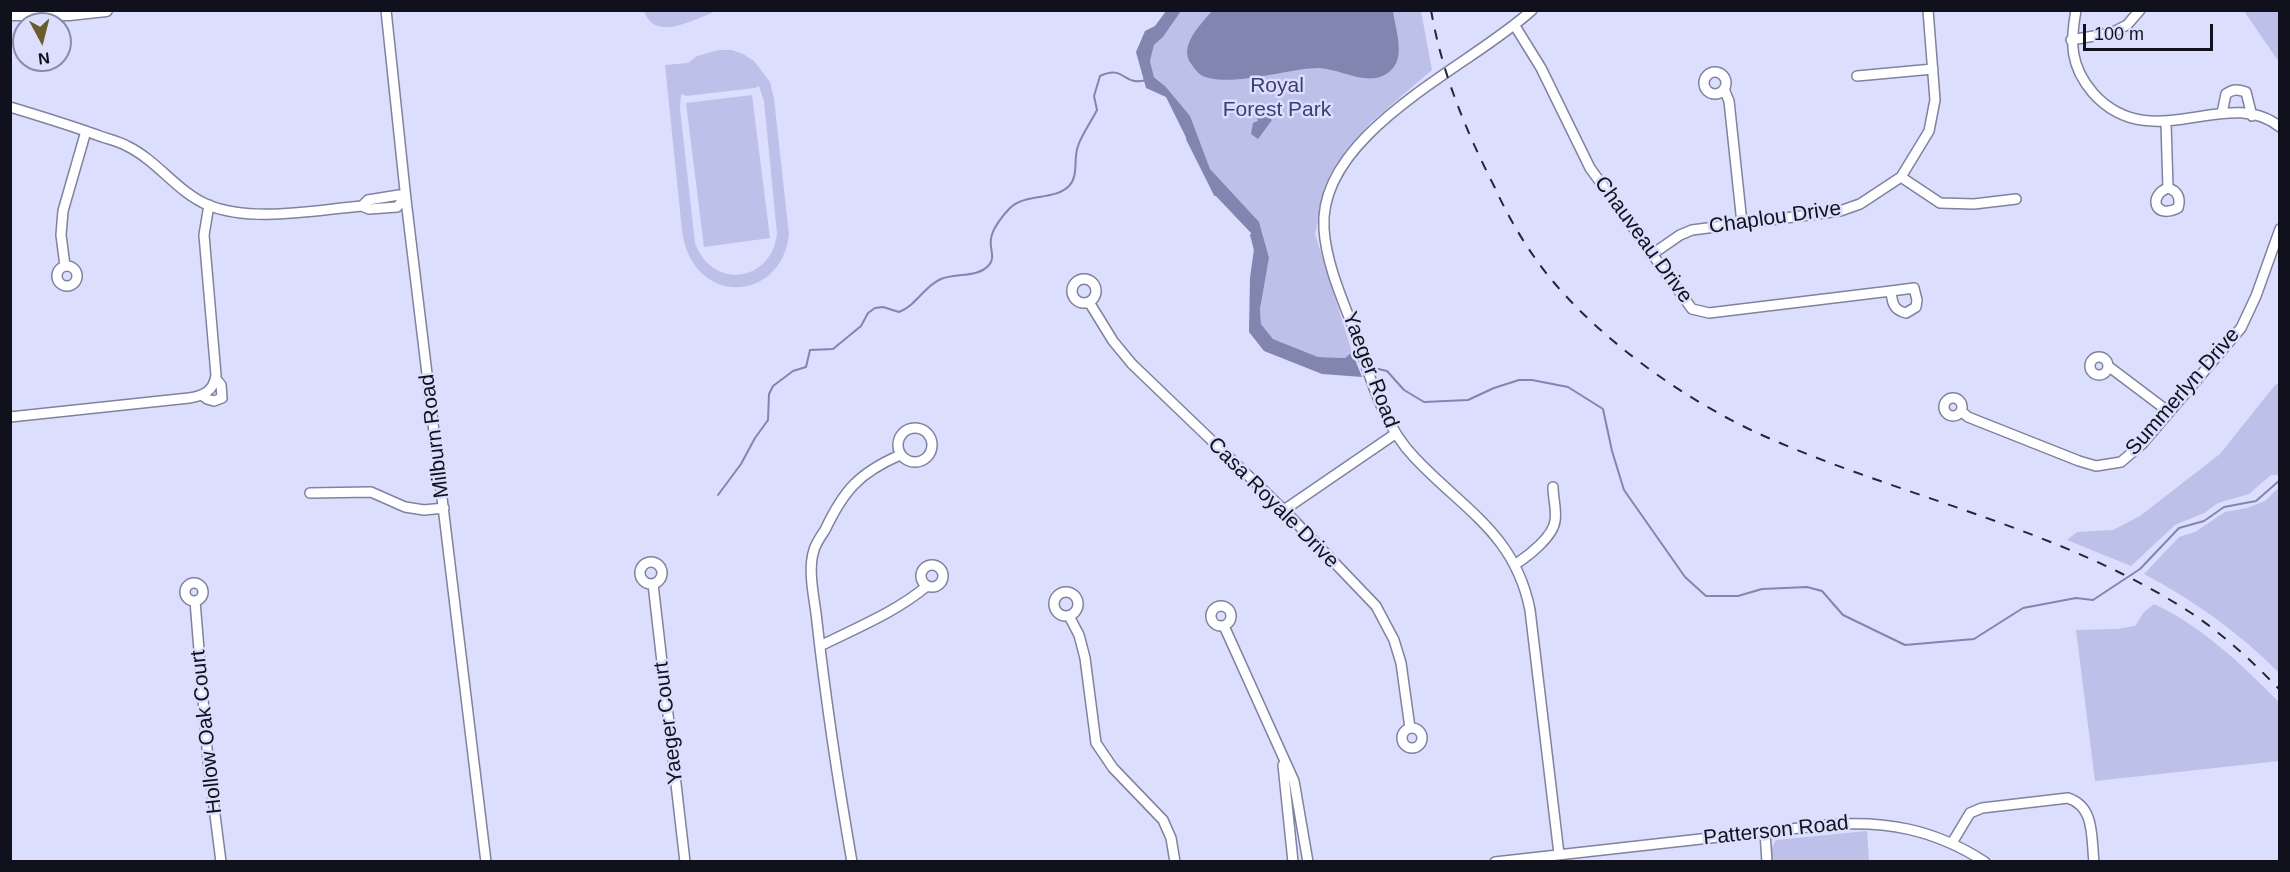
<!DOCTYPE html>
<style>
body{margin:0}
#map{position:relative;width:2290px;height:872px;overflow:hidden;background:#dbdefd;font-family:Helvetica,sans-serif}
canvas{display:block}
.frame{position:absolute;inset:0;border:12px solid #10111c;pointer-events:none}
.north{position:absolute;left:12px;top:12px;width:60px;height:60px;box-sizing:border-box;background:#dbdefd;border:2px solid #8a8ca3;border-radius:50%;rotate:173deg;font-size:16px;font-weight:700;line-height:24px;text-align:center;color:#10111c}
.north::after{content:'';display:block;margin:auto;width:21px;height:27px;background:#6b5d2b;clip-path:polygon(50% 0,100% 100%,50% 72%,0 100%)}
.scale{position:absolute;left:2083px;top:24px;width:130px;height:27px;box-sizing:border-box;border:3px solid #10111c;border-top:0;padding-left:8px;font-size:18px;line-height:21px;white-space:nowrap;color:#10111c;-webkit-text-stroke:4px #dbdefd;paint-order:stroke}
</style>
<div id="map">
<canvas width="2290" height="872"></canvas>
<div class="frame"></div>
<div class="north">N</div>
<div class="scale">100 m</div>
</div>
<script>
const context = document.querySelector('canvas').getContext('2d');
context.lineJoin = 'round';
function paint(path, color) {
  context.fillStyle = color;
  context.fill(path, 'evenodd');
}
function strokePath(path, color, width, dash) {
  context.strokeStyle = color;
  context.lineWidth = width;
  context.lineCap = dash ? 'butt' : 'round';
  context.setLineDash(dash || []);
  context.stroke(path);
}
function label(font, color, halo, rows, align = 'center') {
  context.font = font + ' Helvetica,sans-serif';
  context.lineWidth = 5;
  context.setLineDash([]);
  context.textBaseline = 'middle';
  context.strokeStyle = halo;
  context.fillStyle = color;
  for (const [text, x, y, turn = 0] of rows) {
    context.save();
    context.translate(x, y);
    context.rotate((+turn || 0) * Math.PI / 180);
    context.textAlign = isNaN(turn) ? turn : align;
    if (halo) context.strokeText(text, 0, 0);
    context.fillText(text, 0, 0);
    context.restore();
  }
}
paint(new Path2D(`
 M644 11V10L717 11C694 19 655 43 644 11Z
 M1181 11H1421L1432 70 1371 122 1330 175 1315 234 1352 352 1345 358 1318 357 1273 339 1261 324 1260 309 1269 258 1225 188 1210 169 1201 146 1165 86 1154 76 1150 61 1154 45 1163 37Z
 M2244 11H2279V62Z
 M718 50H731L743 54 754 61 770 82 774 99 789 235C780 305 691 306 682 230L665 65 688 63 697 56ZM759 86 764 101 777 234C771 283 712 290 695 243L680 109 681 94 686 96 755 88Z
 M752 95 770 238 704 247 686 103Z
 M2279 383V475H2271L2249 494 2218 503 2204 513 2175 525 2131 566 2067 540 2077 532 2113 530 2140 516 2220 454 2275 385Z
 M2277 489H2280L2279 673C2240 633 2193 600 2144 574L2179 537 2195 532 2225 512 2247 508 2265 501Z
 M2154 604C2203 627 2241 664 2279 702V761L2095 781 2076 630 2117 629 2135 626 2144 612Z
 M1867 831 1869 861H1772V847L1776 840Z`), '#bdc0e8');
paint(new Path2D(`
 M1166 11H1181L1163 37 1154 45 1150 61 1154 77 1165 86 1190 116 1210 169 1259 222 1269 258 1260 309 1261 324 1273 339 1318 357 1345 358 1352 352 1362 377 1322 374 1264 351 1249 332 1250 278 1254 249 1251 233 1214 194 1166 97 1146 88 1136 52 1145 31 1155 26Z
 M1212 11H1393C1395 27 1405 55 1393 68 1373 91 1343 69 1319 68 1289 68 1227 89 1201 75 1198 73 1194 68 1192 65 1177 47 1201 24 1212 11Z
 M1262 112 1272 120 1258 139 1251 134 1253 123 1258 121 1257 117Z`), '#8285b0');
strokePath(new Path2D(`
 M1187 139 1215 195
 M1251 235 1255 250
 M1370 367 1387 371 1404 390 1424 402 1468 400 1494 388 1519 380H1532L1568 387 1603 409 1612 451 1624 490 1685 577 1706 596H1738L1762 589 1807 587 1822 591 1843 615 1905 645 1974 639 2023 608 2076 598 2093 600 2140 569 2179 528 2204 521 2224 507 2256 501 2280 480
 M718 495 741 464 755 438 768 420 769 394 773 386 793 371 806 367 810 350 833 349 861 326 868 313 875 308 883 307 899 312C917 305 924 286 941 279 955 273 978 278 989 265 996 258 989 247 991 239 992 229 1003 215 1010 208 1025 193 1054 201 1069 186 1079 176 1073 159 1078 146 1082 134 1091 122 1097 110L1094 96 1100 76C1125 64 1123 87 1146 80`), '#8285b0', 2);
const minor = new Path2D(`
 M386 10 406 200 486 862
 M1532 10C1472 66 1317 132 1324 229 1326 261 1340 294 1352 325 1369 371 1380 422 1415 458 1464 510 1515 534 1530 610L1559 854
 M2076 10C2070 43 2070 66 2093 93 2151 158 2227 84 2280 127
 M1515 26 1541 68 1590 168 1692 309 1709 313 1891 291 1914 288 1917 300 1916 307 1906 313C1893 310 1892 302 1891 291
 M2071 40 2111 33 2127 25 2140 10
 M1704 83a11 11 0 1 1 22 0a11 11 0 1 1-22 0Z
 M1857 76 1933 69
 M1724 89 1729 101 1742 223
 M10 107C40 116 69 125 97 135 107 139 118 141 127 146 158 161 177 192 208 205 252 223 315 210 362 206L368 200 399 195 403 200H406
 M2222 113 2226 94C2233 89 2237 89 2246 92L2252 116
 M2166 123 2168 188C2148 195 2154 220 2178 208 2181 198 2178 191 2168 188
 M1901 177 1940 203 1974 204 2016 199
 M362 206 369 209 397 207 403 200
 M1651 255 1680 235 1692 230 1840 211 1860 204 1901 177 1929 131 1935 100 1928 10
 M65 266 61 235 63 211 86 131
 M57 276a10 10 0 1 1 20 0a10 10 0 1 1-20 0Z
 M1072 291a12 12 0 1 1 24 0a12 12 0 1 1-24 0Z
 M1089 302 1113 341 1132 364 1284 510 1376 606 1394 640 1401 663 1410 728
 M2090 366a9 9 0 1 1 18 0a9 9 0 1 1-18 0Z
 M2108 366 2169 412
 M203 396 207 399 214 401 222 398 221 385 216 379
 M1944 407a9 9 0 1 1 18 0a9 9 0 1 1-18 0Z
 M1961 411 1968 417 2079 461 2096 466 2121 462 2142 444 2241 328 2256 296 2280 229
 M10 417 189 398C203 396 214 391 216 375L204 235 209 205
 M898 445a17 17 0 1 1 34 0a17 17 0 1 1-34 0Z
 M310 493 371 492 405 507 424 510 444 508
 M1284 510 1395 434
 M640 573a11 11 0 1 1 22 0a11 11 0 1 1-22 0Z
 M1516 564C1528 556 1553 537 1555 521 1557 511 1553 498 1553 487
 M921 576a11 11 0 1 1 22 0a11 11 0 1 1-22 0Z
 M185 592a9 9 0 1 1 18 0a9 9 0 1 1-18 0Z
 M653 584 685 862
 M1054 604a12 12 0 1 1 24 0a12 12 0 1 1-24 0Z
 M195 601 208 760 221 862
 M1211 616a10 10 0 1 1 20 0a10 10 0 1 1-20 0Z
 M1069 616 1079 635 1085 658 1096 743 1113 768 1163 820 1171 838 1175 862
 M1224 626 1294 781 1308 862
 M820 646C856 628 896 612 927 586
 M1402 738a10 10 0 1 1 20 0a10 10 0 1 1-20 0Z
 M1283 765 1293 862
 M1765 832 1767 862
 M1952 843 1970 813 1982 808 2068 798C2095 807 2091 836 2094 862
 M852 862C838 782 826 702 817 622 815 600 807 571 814 550 816 543 821 536 825 530 844 490 859 473 900 455
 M1495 862 1826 825C1885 820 1934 829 1985 862`);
const major = new Path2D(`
 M10 14H69L106 10`);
strokePath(minor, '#80829f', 12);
strokePath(major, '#80829f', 15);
strokePath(minor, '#fff', 9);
strokePath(major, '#fff', 12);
strokePath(new Path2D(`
 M1431 10C1442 74 1466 131 1495 188 1506 212 1520 237 1535 258 1586 331 1683 400 1764 436 1904 498 2059 528 2188 611 2222 633 2252 661 2280 690`), '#252633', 2, [10, 10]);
label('21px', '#3d3d75', '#dbdefd', [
 ["Royal",1277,86],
 ["Forest Park",1277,110]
]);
label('21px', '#10111c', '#dbdefd', [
 ["Chaplou Drive",1775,218,-8],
 ["Chauveau Drive",1643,240,54],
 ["Yaeger Road",1370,370,69],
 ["Summerlyn Drive",2183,392,-49],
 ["Milburn Road",435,436,-97],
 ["Casa Royale Drive",1273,503,45],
 ["Yaeger Court",669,723,-97],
 ["Hollow Oak Court",207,732,-96],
 ["Patterson Road",1776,831,-6]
]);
</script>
